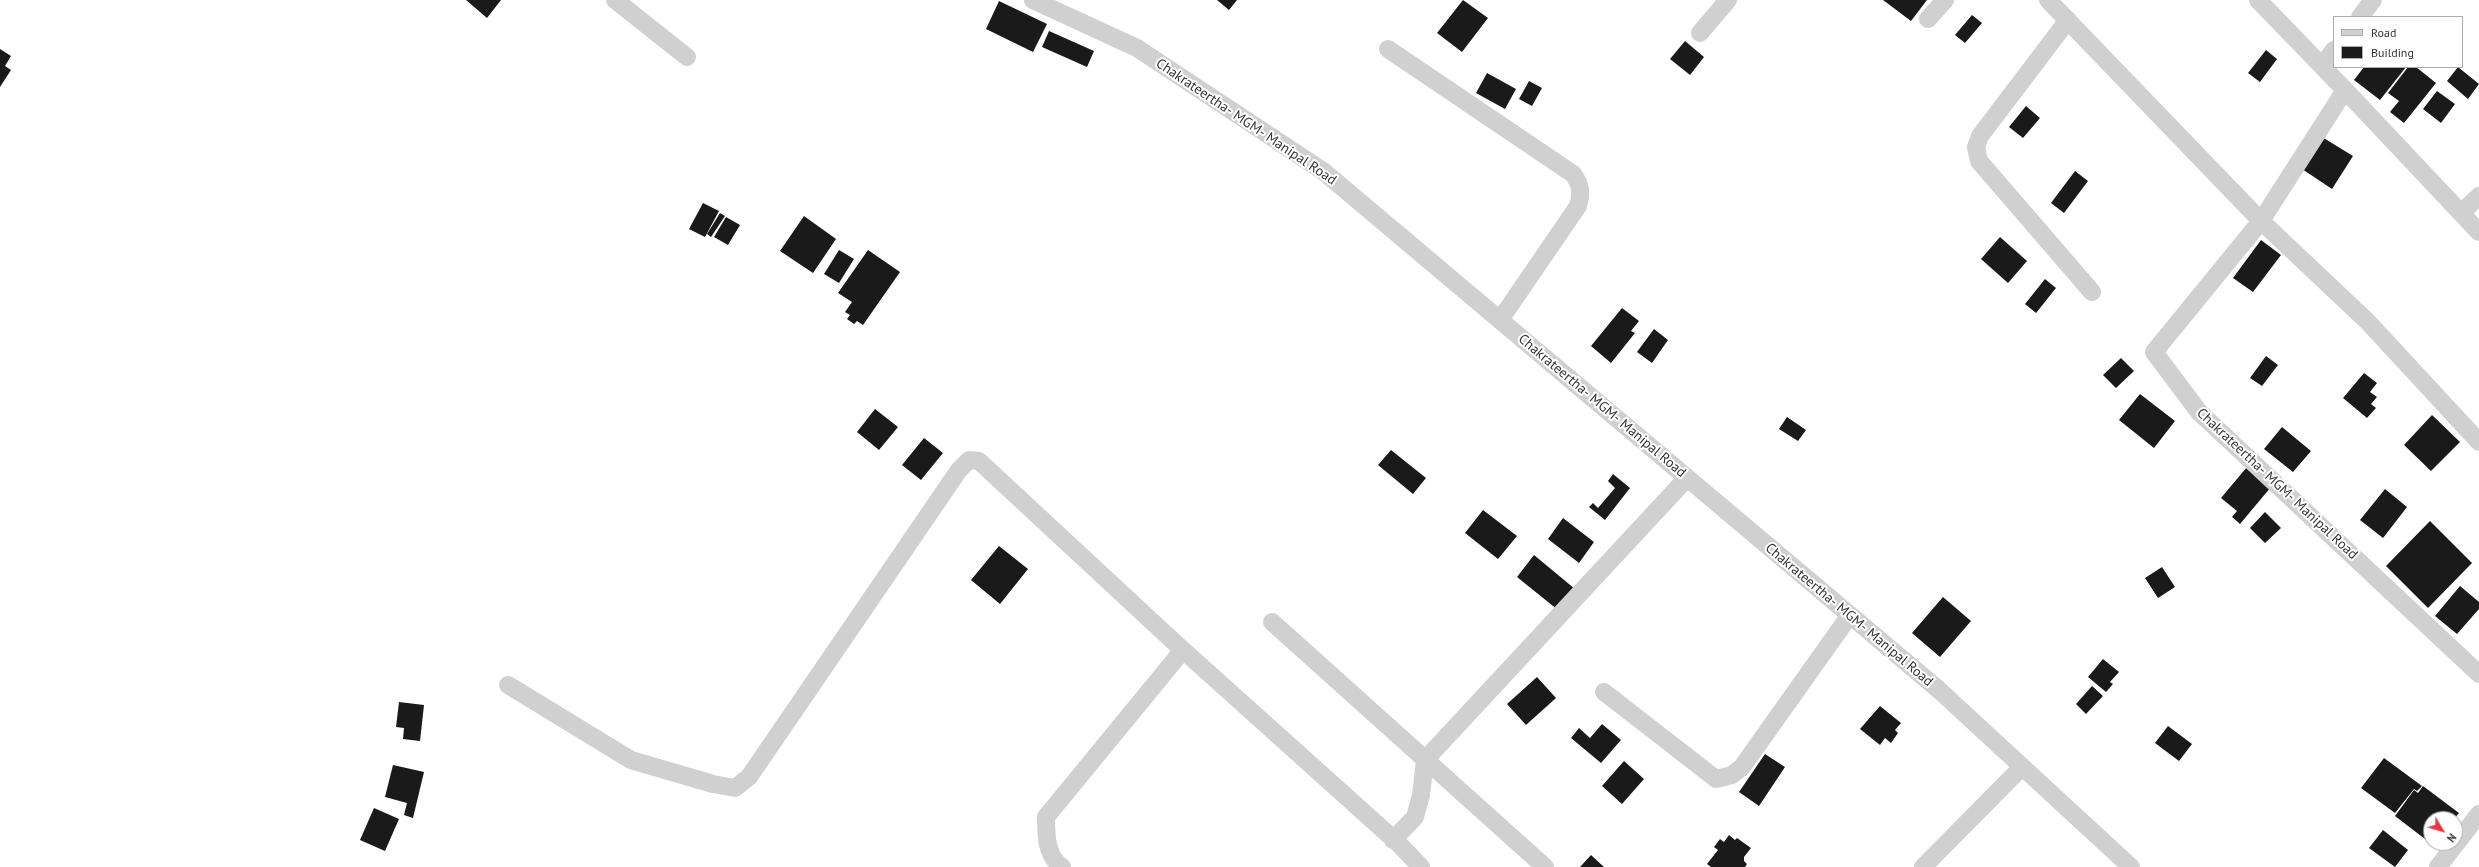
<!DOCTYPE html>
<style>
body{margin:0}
#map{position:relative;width:2479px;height:867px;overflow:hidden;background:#fff;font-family:"PT Sans",sans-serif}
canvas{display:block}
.legend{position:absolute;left:2333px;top:16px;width:130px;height:52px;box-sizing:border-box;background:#fff;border:1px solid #adadad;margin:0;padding:5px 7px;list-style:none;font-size:12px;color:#333}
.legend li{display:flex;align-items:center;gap:8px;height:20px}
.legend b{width:20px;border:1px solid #adadad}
.north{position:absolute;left:2423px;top:811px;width:40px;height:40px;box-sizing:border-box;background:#fff;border:1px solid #adadad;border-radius:50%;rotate:128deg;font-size:11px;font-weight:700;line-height:16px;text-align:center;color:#333}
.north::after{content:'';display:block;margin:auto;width:14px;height:18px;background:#e63946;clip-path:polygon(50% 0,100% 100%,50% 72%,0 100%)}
</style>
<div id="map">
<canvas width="2479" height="867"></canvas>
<ul class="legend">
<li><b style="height:5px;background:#d0d0d0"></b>Road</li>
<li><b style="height:11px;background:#1a1a1a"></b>Building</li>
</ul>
<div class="north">N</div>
</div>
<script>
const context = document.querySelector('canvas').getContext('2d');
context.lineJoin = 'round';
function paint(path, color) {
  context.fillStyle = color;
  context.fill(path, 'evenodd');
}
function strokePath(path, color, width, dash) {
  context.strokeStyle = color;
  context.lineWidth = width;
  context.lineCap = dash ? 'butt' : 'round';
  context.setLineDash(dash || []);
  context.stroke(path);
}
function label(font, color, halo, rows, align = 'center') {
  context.font = font + ' "PT Sans",sans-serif';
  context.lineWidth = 4;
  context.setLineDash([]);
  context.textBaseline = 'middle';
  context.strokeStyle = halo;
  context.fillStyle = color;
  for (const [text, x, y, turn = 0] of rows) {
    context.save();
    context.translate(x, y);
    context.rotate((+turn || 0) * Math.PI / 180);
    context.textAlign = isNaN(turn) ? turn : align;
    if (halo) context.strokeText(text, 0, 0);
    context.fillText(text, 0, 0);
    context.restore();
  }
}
paint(new Path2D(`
 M466 0H501L487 18Z
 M1217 0H1237L1229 10Z
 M1463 0 1488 18 1462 52 1437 33Z
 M1883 0H1927L1911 21Z
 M999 1 1047 24 1033 52 986 29Z
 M1972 15 1982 23 1965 43 1955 35Z
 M1049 31 1094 51 1087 67 1042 47Z
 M1685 41 1704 57 1690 75 1670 59Z
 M0 49 11 56 5 66 11 70 0 87Z
 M2266 50 2277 59 2260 82 2248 73Z
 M2364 67H2406L2380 100 2354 80Z
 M2408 67H2416L2436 83 2404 123 2390 112 2399 101 2388 93Z
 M2458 67 2479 84 2468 99 2447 81Z
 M1487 73 1516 89 1505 109 1476 93Z
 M1529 81 1542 88 1532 106 1519 99Z
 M2437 91 2455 104 2441 123 2423 109Z
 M2026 106 2040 118 2023 138 2009 127Z
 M2322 137 2353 156 2332 189 2302 169Z
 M2075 171 2088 181 2064 213 2051 203Z
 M703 203 719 211 705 237 689 229Z
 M720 213 725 216 711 237 707 234Z
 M804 216 836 239 813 273 780 251Z
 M726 217 740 225 728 245 714 237Z
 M2000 237 2027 261 2008 283 1981 259Z
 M2261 240 2281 255 2253 292 2233 278Z
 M839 250 854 259 839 283 824 274Z
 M868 250 900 272 863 325 857 321 854 324 847 319 850 315 845 312 852 302 838 293Z
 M2045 279 2056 288 2036 313 2025 304Z
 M1622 308 1639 321 1631 331 1635 333 1611 363 1591 346Z
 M1654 329 1668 340 1652 363 1637 352Z
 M2266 356 2278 365 2262 386 2250 378Z
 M2121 358 2134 371 2116 388 2103 375Z
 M2364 373 2377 383 2370 392 2377 397 2371 404 2376 408 2367 418 2343 398Z
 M2140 394 2175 421 2154 448 2119 420Z
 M875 409 898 427 879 450 857 432Z
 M2432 415 2460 442 2431 471 2404 445Z
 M1787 417 1806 430 1798 441 1779 429Z
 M2282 427 2311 451 2293 472 2264 449Z
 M924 438 943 453 921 480 902 465Z
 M1391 450 1426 478 1413 494 1378 465Z
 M2247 467 2271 487 2240 524 2232 517 2237 511 2221 498Z
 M1613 474 1630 488 1605 520 1589 507 1593 503 1598 508 1615 488 1608 481Z
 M2385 489 2407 507 2383 538 2360 520Z
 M1483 510 1517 536 1498 559 1465 533Z
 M2265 512 2281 528 2265 543 2250 528Z
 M1563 518 1594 542 1579 563 1548 539Z
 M2430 521 2472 563 2428 608 2386 566Z
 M999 546 1028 569 1000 604 971 580Z
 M1534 555 1575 589 1558 610 1517 577Z
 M2162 567 2175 587 2158 598 2145 578Z
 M2460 586 2479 602V609L2457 634 2435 616Z
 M1943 597 1971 621 1940 657 1912 633Z
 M2103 659 2119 672 2110 682 2113 684 2106 692 2088 677Z
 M1537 677 1556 698 1526 725 1507 704Z
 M2092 686 2103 696 2086 714 2076 704Z
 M399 702 424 705 420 741 403 739 404 728 396 727Z
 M1880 706 1901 723 1895 730 1898 733 1891 743 1885 738 1880 745 1860 729Z
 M1602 724 1621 740 1601 763 1571 738 1579 728 1590 738Z
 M2168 726 2192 744 2179 761 2155 743Z
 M1765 754 1785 767 1759 806 1739 792Z
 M2384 758 2422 786 2417 791 2414 789 2395 813 2361 788Z
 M1624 761 1644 779 1622 804 1602 786Z
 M393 765 424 772 413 818 404 815 407 803 385 797Z
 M2423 786 2459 813 2454 819H2431V843H2449L2442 852 2395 816 2414 790 2418 793Z
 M374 808 399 819 385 851 360 840Z
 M2383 830 2408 850 2395 867 2369 848Z
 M1729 835 1735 840 1737 838 1751 848 1744 857V861L1747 864 1745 867H1711L1707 864 1718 850 1714 847 1720 839 1724 842Z
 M1591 855 1604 867H1580Z`), '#1a1a1a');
strokePath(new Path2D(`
 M615 0 687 57
 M1033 0 1137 48 1323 171 1939 690 2131 867
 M2048 0 2261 221 2345 90 2479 232
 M2258 0 2345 90
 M2360 17 2373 0
 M1928 19 1945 0
 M2068 20 1980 136 1976 147 1979 161 2092 292
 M1700 33 1728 0
 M1388 49 1573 174C1581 185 1582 193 1578 206L1500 320
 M2322 66 2334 50
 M2461 213 2479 196
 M2479 442 2368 322 2261 221 2154 352 2199 412 2479 674
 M1272 622 1545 867
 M508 685 631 760 713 784 735 788 749 777 959 470 969 460 979 461 1173 641 1399 844 1421 867
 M1604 692 1716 779 1732 775 1742 767 1850 615
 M1393 840 1415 817 1421 795 1425 760 1687 478
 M1062 867C1046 856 1046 835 1046 817L1183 650
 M1923 867 2022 767
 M2438 867 2479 814`), '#d0d0d0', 18);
label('14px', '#333', '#fff', [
 ["Chakrateertha- MGM- Manipal Road",1246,122,34],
 ["Chakrateertha- MGM- Manipal Road",1602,406,40],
 ["Chakrateertha- MGM- Manipal Road",2277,484,43],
 ["Chakrateertha- MGM- Manipal Road",1849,615,40]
]);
</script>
